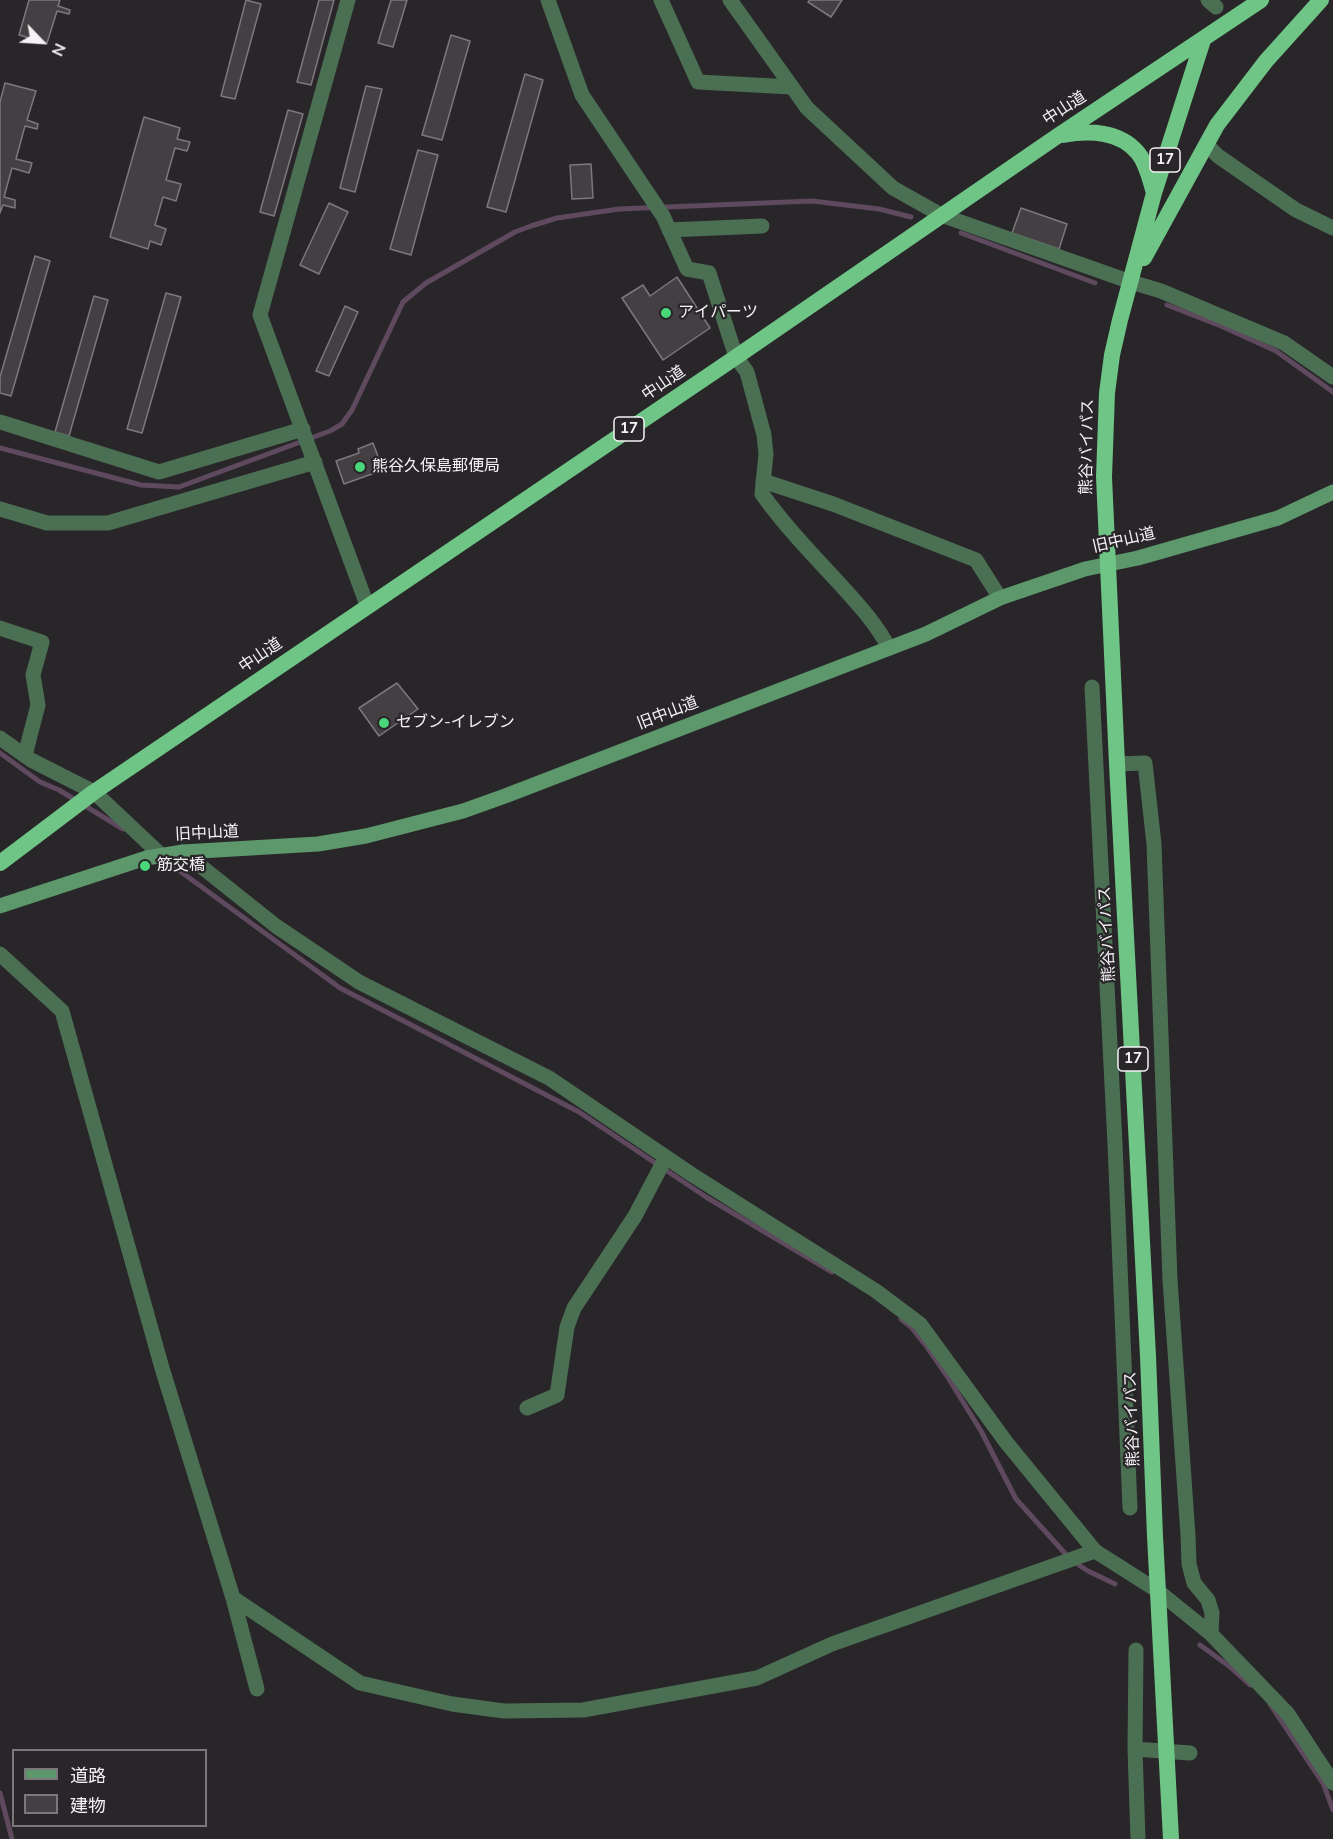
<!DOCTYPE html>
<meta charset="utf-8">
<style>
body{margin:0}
#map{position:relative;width:1333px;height:1839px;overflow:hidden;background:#292629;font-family:"Nunito Sans","Noto Sans JP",sans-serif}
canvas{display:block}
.legend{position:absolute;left:12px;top:1749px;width:195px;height:78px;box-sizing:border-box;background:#292629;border:2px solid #7a787a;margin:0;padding:8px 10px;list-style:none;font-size:18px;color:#f4f2f4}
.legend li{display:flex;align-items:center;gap:12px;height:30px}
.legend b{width:30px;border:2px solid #7a787a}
.north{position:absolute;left:12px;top:12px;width:60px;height:60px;-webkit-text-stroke:4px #292629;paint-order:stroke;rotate:115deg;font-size:16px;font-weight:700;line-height:24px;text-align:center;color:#f4f2f4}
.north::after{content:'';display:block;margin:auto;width:21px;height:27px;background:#f4f2f4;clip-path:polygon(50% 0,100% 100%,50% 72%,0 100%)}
</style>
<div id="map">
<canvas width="1333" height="1839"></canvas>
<ul class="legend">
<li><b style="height:8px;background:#5c986b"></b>道路</li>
<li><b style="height:16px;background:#433f42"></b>建物</li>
</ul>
<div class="north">N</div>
</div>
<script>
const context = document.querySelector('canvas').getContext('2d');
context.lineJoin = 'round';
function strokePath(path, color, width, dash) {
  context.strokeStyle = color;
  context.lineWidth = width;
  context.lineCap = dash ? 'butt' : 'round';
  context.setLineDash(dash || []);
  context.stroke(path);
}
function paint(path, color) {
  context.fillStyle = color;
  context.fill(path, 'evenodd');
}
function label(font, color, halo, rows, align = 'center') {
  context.font = font + ' "Nunito Sans","Noto Sans JP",sans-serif';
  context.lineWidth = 4.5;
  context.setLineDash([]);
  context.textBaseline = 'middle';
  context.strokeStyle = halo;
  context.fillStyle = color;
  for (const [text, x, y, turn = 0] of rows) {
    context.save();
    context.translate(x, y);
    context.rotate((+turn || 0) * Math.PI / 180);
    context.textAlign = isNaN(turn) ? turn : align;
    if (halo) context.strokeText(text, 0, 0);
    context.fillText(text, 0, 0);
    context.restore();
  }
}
strokePath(new Path2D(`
 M961 233 1095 283
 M1167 305 1221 326 1276 351 1333 392
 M0 448 141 485 179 487 330 431 342 424 352 410 403 302 426 283 515 232 531 226 557 218 619 209 812 201 879 209 911 217
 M0 753 40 782 59 790 123 829
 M162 858 340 988 579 1112 706 1197 832 1272
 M901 1319 911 1327 927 1347 947 1376 981 1431 1016 1499 1071 1560 1088 1571 1115 1584
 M1200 1645 1229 1666 1250 1685
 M1270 1704 1323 1783 1333 1810
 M0 1793 12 1839`), '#5f495e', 5);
const building = new Path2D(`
 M29 0H60L58 6 70 10 69 14 57 11 47 43 19 35Z
 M246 0 261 4 235 99 221 96Z
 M319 0H334L311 85 297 82Z
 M391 0H407L393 47 378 43Z
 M810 0H842L831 17 808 2Z
 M451 35 470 41 442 140 422 135Z
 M525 74 543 80 506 212 487 207Z
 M5 83 36 91 27 120 38 124 37 129 25 126 16 159 32 163 29 173 12 168 4 197 15 200V208L3 205 0 213V102Z
 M366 86 382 89 355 192 340 188Z
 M288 110 303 114 274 216 260 212Z
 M144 117 180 128 177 139 190 142 187 151 175 148 166 180 181 184 176 201 163 197 155 225 166 229 161 245 150 241 148 249 110 237Z
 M418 150 438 155 411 255 390 249Z
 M591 164 593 198 572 199 570 165Z
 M329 203 348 212 319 274 300 265Z
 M1021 208 1067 224 1059 249 1012 233Z
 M35 256 50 261 11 396 0 393V377Z
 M677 277 710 328 663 360 622 298 643 285 650 296Z
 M166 293 181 297 142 433 127 429Z
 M94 296 108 300 69 436 55 432Z
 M345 306 358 312 329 376 316 371Z
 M373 443 383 470 344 484 336 461 359 453 358 449Z
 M397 683 418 709 379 736 359 708Z`);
paint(building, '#433f42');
strokePath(building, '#7c787c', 1.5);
strokePath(new Path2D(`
 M348 0 260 315 367 605
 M548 0 582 95 663 216 687 269 709 273 736 357 747 372 764 435 766 454 762 494C785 526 812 554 838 582 857 603 876 623 889 648
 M661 0 698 82 792 87
 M730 0 807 108 893 188 941 215 1131 282 1161 291 1284 343 1333 377
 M1208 0 1216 7
 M1206 144 1218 156 1296 210 1333 228
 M669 230 762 226
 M0 422 159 472 303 429
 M763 481 833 504 976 560 1000 598
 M0 509 47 523H108L315 462
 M0 628 42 642 33 675 38 705 25 755
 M1092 687 1115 1144 1130 1508
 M0 738 31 760 94 792 161 855
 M1117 764 1145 763 1154 844 1170 1280 1188 1535 1189 1564 1194 1583 1208 1600 1212 1613 1211 1634
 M183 852 276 926 359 982 549 1078 691 1174 876 1291 920 1324 1006 1442 1095 1551 1158 1591 1211 1634 1288 1714 1333 1783
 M0 954 62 1011 162 1368 233 1598 257 1689
 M527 1408 557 1395 567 1327 574 1308 635 1216 666 1157
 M233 1598 360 1683 452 1704 504 1711 583 1710 757 1678 832 1644 1095 1551
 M1136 1650 1135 1749 1138 1839
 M1135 1749 1190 1753`), '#4b6f53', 15);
strokePath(new Path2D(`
 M0 906 146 858 183 852 318 844 366 836 463 811 505 796 926 634 1000 598 1085 569 1138 558 1278 518 1333 492`), '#5c986b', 15);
strokePath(new Path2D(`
 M1063 135C1089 130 1120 131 1138 153 1147 164 1150 180 1154 193
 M1144 258 1217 125 1266 61 1321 0
 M0 863 94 792 736 357 1056 137 1261 0
 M1171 1839 1155 1536 1148 1356 1117 764 1104 477 1107 393 1112 355 1120 320 1154 193 1203 40`), '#6ec585', 16);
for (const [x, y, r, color] of [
 [666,313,6,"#48d779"],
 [360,467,6,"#48d779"],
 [384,723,6,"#48d779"],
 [145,866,6,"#48d779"]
]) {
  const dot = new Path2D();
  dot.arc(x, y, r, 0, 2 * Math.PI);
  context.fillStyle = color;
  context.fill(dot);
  strokePath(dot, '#292629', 2);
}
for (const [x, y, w] of [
 [1165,160,30],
 [629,429,30],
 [1133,1059,30]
]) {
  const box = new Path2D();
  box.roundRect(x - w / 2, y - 12, w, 24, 4.5);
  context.fillStyle = '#292629';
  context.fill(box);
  strokePath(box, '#f4f2f4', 1.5);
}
label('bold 15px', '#f4f2f4', null, [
 ["17",1165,160],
 ["17",629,429],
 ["17",1133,1059]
]);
label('16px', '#f4f2f4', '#292629', [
 ["中山道",1065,109,-33],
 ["中山道",664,384,-34],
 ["熊谷バイパス",1088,447,-89],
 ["旧中山道",1124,541,-13],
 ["中山道",261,656,-34],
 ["旧中山道",668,714,-21],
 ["旧中山道",207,834,-3],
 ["熊谷バイパス",1108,934,-93],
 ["熊谷バイパス",1133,1419,-92]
]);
label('16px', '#f4f2f4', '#292629', [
 ["アイパーツ",678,313],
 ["熊谷久保島郵便局",372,467],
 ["セブン-イレブン",396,723],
 ["筋交橋",157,866]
], 'left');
</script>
